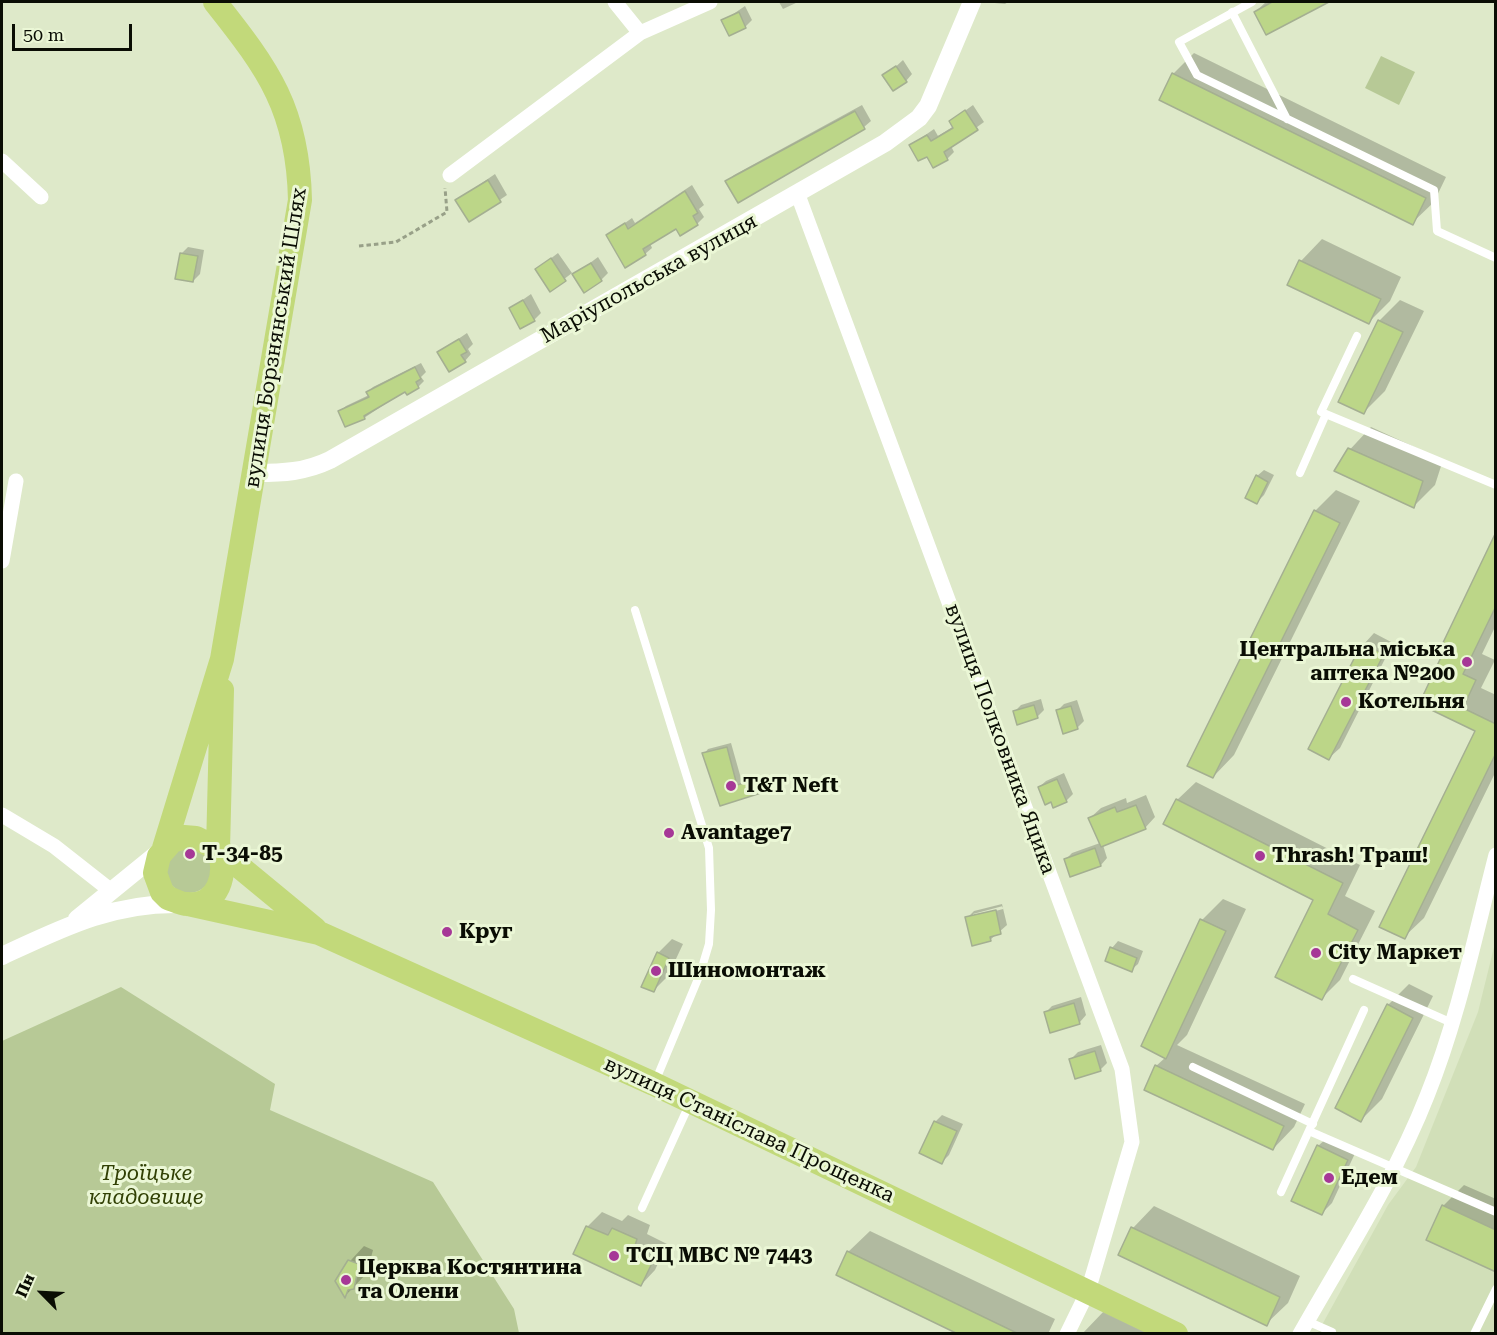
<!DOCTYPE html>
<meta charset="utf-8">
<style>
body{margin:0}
#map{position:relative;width:1497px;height:1335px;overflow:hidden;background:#dee9c9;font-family:"Roboto Serif",serif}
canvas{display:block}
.frame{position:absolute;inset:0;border:3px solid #0a0d04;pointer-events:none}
.north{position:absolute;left:12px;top:1263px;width:60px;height:60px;-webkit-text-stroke:4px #ebf7d6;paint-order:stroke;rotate:294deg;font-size:16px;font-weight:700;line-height:24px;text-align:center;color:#0a0d04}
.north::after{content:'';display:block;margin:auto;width:21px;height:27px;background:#0a0d04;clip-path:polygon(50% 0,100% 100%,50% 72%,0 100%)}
.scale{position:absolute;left:12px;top:24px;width:120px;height:27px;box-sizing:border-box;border:3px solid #0a0d04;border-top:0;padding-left:8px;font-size:18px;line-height:21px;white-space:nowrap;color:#0a0d04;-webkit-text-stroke:4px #ebf7d6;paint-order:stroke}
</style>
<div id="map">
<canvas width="1497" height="1335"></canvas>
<div class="frame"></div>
<div class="north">Пн</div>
<div class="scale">50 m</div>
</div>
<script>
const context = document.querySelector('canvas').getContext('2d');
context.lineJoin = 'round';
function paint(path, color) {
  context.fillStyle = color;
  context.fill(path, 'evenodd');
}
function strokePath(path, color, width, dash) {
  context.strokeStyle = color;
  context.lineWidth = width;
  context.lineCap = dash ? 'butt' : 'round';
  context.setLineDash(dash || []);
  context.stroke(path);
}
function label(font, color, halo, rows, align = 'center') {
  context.font = font + ' "Roboto Serif",serif';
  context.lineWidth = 6;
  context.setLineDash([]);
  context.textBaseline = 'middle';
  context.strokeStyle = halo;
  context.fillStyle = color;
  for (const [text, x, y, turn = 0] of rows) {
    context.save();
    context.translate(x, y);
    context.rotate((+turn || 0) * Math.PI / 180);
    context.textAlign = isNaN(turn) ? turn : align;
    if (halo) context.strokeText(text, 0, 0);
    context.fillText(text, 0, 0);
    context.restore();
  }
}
paint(new Path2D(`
 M1495 943V1333L1317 1334 1388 1205 1416 1167 1478 1012Z`), '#d1dfb8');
paint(new Path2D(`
 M1381 56 1415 72 1399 105 1365 88Z
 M166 870a23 23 0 1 1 46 0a23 23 0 1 1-46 0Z
 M121 987 275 1084 270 1110 433 1182 514 1309 519 1333H2V1041Z`), '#b7c996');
paint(new Path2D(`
 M779 2H798L783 9Z
 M984 2H1008L1005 4Z
 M1266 2H1326L1267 33 1255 12Z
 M745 6 752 20 745 27 723 21Z
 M1194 53 1446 177 1434 202 1412 223 1173 74Z
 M903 60 912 74 906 81 890 72Z
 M862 105 871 121 864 127 727 181 734 175Z
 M973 105 984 122 951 146 954 152 948 158 933 166 927 155 911 145 934 129 938 136 954 126 951 121Z
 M495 174 507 195 470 220 457 200Z
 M692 185 704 205 699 209 704 217 697 224 677 227 650 243 652 248 645 254 608 235 632 218 635 223Z
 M1322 239 1401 277 1390 301 1368 323 1289 285 1301 261Z
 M188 247 204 250 200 274 193 281 181 254Z
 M558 253 572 273 550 290 537 269Z
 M598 257 608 273 601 280 574 275Z
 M531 294 541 313 534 320 511 308Z
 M1400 300 1424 311 1385 391 1364 412 1379 321Z
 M467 333 473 344 468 349 471 354 465 361 439 352Z
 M421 363 426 372 421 377 424 381 418 387 406 390 364 418 340 411 346 406 369 395 368 392 373 387Z
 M1371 427 1443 460 1435 485 1414 506 1336 470 1342 458Z
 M1264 470 1274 475 1264 495 1257 502V476Z
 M1336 490 1360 501 1234 755 1213 777 1315 511Z
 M1496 536V625L1482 654 1495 660 1481 688 1496 695V771L1424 918 1404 937 1477 730 1421 704Z
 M1374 633 1393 643 1340 748 1329 758 1364 644Z
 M1041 699 1044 710 1037 717 1015 711 1021 705Z
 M1077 700 1084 721 1077 728 1057 711 1064 704Z
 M731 743 742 782 761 776 765 788 760 792 721 804 704 754 708 749Z
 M1064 773 1073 794 1066 801 1052 800 1039 787 1046 781Z
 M1196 782 1360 865 1345 896 1375 911 1340 980 1322 998 1315 900 1177 800Z
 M1146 795 1155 817 1145 828 1103 845 1107 858 1101 865 1071 875 1065 860 1072 853 1100 843 1090 818 1101 808 1126 798 1127 803Z
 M1223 899 1246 909 1187 1035 1177 1045 1305 1104 1294 1127 1273 1149 1156 1066 1166 1057 1202 920Z
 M1002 904 1007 925 990 940 967 918 974 911ZM1003 906V909L973 917V914Z
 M672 939 683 944 668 976 654 990 658 953Z
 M1118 941 1143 951 1138 964 1131 970 1112 948Z
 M1409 984 1433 996 1382 1099 1361 1120 1388 1005Z
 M1081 997 1086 1015 1080 1022 1051 1031 1046 1012 1052 1006Z
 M1101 1045 1107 1063 1100 1070 1071 1059 1078 1052Z
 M942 1115 963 1124 949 1155 942 1162 935 1122Z
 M1329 1136 1357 1149 1332 1203 1322 1213 1318 1146Z
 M1464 1185 1496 1199V1270L1443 1206Z
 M1154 1206 1300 1276 1288 1303 1266 1324 1120 1255 1133 1228Z
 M602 1212 622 1221 628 1215 650 1225 647 1234 667 1244 655 1270 641 1285 587 1227Z
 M870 1231 1055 1319 1048 1334H961L848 1252Z
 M364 1246 373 1250 367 1273 345 1296 337 1281 340 1272Z
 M1105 1310 1154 1334H1082Z`), '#0003');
const building = new Path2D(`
 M1272 2H1329L1266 35 1254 12Z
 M739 12 746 28 729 36 721 20Z
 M896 66 907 82 893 91 882 75Z
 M1172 73 1426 198 1413 225 1159 100Z
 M965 110 978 130 944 152 948 160 933 168 927 157 918 161 909 145 927 135 931 141 953 128 949 121Z
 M855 111 865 129 738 203 725 181Z
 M488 180 501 202 469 222 455 200Z
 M685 191 698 213 693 216 698 225 680 236 676 229 643 249 646 255 625 268 606 235 625 223 628 229Z
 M180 253 198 256 193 282 175 279Z
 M551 258 566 281 550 292 535 269Z
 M1299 260 1381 299 1369 324 1287 285Z
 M591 263 602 281 584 293 572 274Z
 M523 300 535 321 520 329 509 308Z
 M1378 320 1403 332 1364 414 1338 402Z
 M459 339 467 352 461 355 466 362 449 372 437 352Z
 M415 367 421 379 416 382 419 388 407 395 405 392 364 416 365 419 345 427 338 411 369 397 366 392Z
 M1348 448 1423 481 1414 508 1334 471Z
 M1256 475 1268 482 1257 504 1245 498Z
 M1314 510 1340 523 1213 778 1187 766Z
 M1496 532V606L1463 674 1476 680 1463 708 1496 724V753L1405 939 1379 927 1475 731 1419 704 1443 653 1439 651Z
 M1362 643 1384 654 1329 760 1308 749Z
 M1034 705 1038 718 1017 725 1013 711Z
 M1071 706 1078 729 1063 734 1056 710Z
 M727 747 737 785 757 779 761 793 720 806 702 753Z
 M1057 779 1067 802 1053 808 1051 802 1045 805 1038 787Z
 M1176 799 1343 883 1328 914 1358 930 1322 1000 1275 977 1313 900 1163 824Z
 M1136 805 1146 829 1101 847 1088 818 1115 807 1117 812Z
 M1095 848 1101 866 1070 877 1064 859Z
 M996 910 1001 934 990 937 991 941 972 946 965 917Z
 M1200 919 1226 931 1166 1059 1141 1046Z
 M1110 947 1137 958 1132 972 1105 961Z
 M657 952 669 958 654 992 641 987Z
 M1074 1003 1080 1024 1050 1033 1044 1012Z
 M1387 1004 1413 1018 1361 1122 1335 1108Z
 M1095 1051 1101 1071 1075 1079 1069 1059Z
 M1155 1065 1284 1126 1273 1150 1144 1090Z
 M934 1121 957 1131 942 1164 919 1153Z
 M1317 1145 1348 1160 1322 1215 1291 1201Z
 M1442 1205 1496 1230V1272L1426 1240Z
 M586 1226 608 1235 612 1228 637 1239 634 1249 654 1259 641 1286 573 1254Z
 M1131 1227 1280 1297 1267 1326 1118 1255Z
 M847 1251 1019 1334H958L836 1275Z
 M348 1260 359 1264 354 1289 348 1290 345 1298 335 1281Z`);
paint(building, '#bcd688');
strokePath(building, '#a4af91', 1.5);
strokePath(new Path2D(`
 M359 246 396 242 447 212 445 188`), '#98a088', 3, [4.5, 3]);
strokePath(new Path2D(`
 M1252 2 1179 42 1197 75 1434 190 1437 231 1496 258
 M1232 12 1287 119
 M1357 336 1321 412 1496 485
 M1300 473 1326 414
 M635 610 709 848 711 910 709 944 700 974 655 1082
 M1353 979 1452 1023
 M1193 1067 1313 1124
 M1309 1131 1496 1212
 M1281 1192 1364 1010
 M642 1208 689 1105
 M1307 1321 1332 1332
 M1474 1334 1496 1289`), '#fff', 8);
strokePath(new Path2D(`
 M615 2 640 33
 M2 161 41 197
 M450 175 640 33 710 2
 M798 195 1122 1069 1132 1142 1088 1291 1067 1334
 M2 561 16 481
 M2 815 54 846 110 890
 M1300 1334C1344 1256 1394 1180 1427 1096 1458 1019 1475 936 1496 855`), '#fff', 15);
strokePath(new Path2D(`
 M256 473C283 473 305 472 330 460L885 143 919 118 928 106 972 2
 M77 919 163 849
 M2 956C62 928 113 902 182 904`), '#fff', 18);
strokePath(new Path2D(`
 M222 690 218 849C229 872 218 908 187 904 181 904 174 900 168 898L162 892 155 873 159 856 172 841 184 837 196 838 218 849 315 929
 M164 848 222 659 300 200C298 110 269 70 215 2
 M188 904 319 933 654 1084 1176 1334`), '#c2d97a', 24);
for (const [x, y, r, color] of [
 [1467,662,6,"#a63897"],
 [1346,702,6,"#a63897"],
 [731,786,6,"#a63897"],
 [669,833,6,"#a63897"],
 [190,854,6,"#a63897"],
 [1260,856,6,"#a63897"],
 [447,932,6,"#a63897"],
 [1316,953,6,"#a63897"],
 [656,971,6,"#a63897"],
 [1329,1178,6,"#a63897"],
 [614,1256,6,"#a63897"],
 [346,1280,6,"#a63897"]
]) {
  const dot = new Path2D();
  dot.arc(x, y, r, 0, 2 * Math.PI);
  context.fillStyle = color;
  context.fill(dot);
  strokePath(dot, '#ebf7d6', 2);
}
label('21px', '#0a0d04', '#ebf7d6', [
 ["Маріупольська вулиця",649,279,-29],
 ["вулиця Борзнянський Шлях",276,338,-81],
 ["вулиця Полковника Яцика",1000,739,70],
 ["вулиця Станіслава Прощенка",749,1130,25]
]);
label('bold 21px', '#0a0d04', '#ebf7d6', [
 ["Центральна міська",1455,650,"right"],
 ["аптека №200",1455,674,"right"],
 ["Котельня",1358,702],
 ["T&T Neft",743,786],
 ["Avantage7",681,833],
 ["Т-34-85",202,854],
 ["Thrash! Траш!",1272,856],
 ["Круг",459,932],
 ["City Маркет",1328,953],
 ["Шиномонтаж",668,971],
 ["Едем",1341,1178],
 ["ТСЦ МВС № 7443",626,1256],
 ["Церква Костянтина",358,1268],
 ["та Олени",358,1292]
], 'left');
label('italic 21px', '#314004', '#ebf7d6', [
 ["Троїцьке",146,1174],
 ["кладовище",146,1198]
]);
</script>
